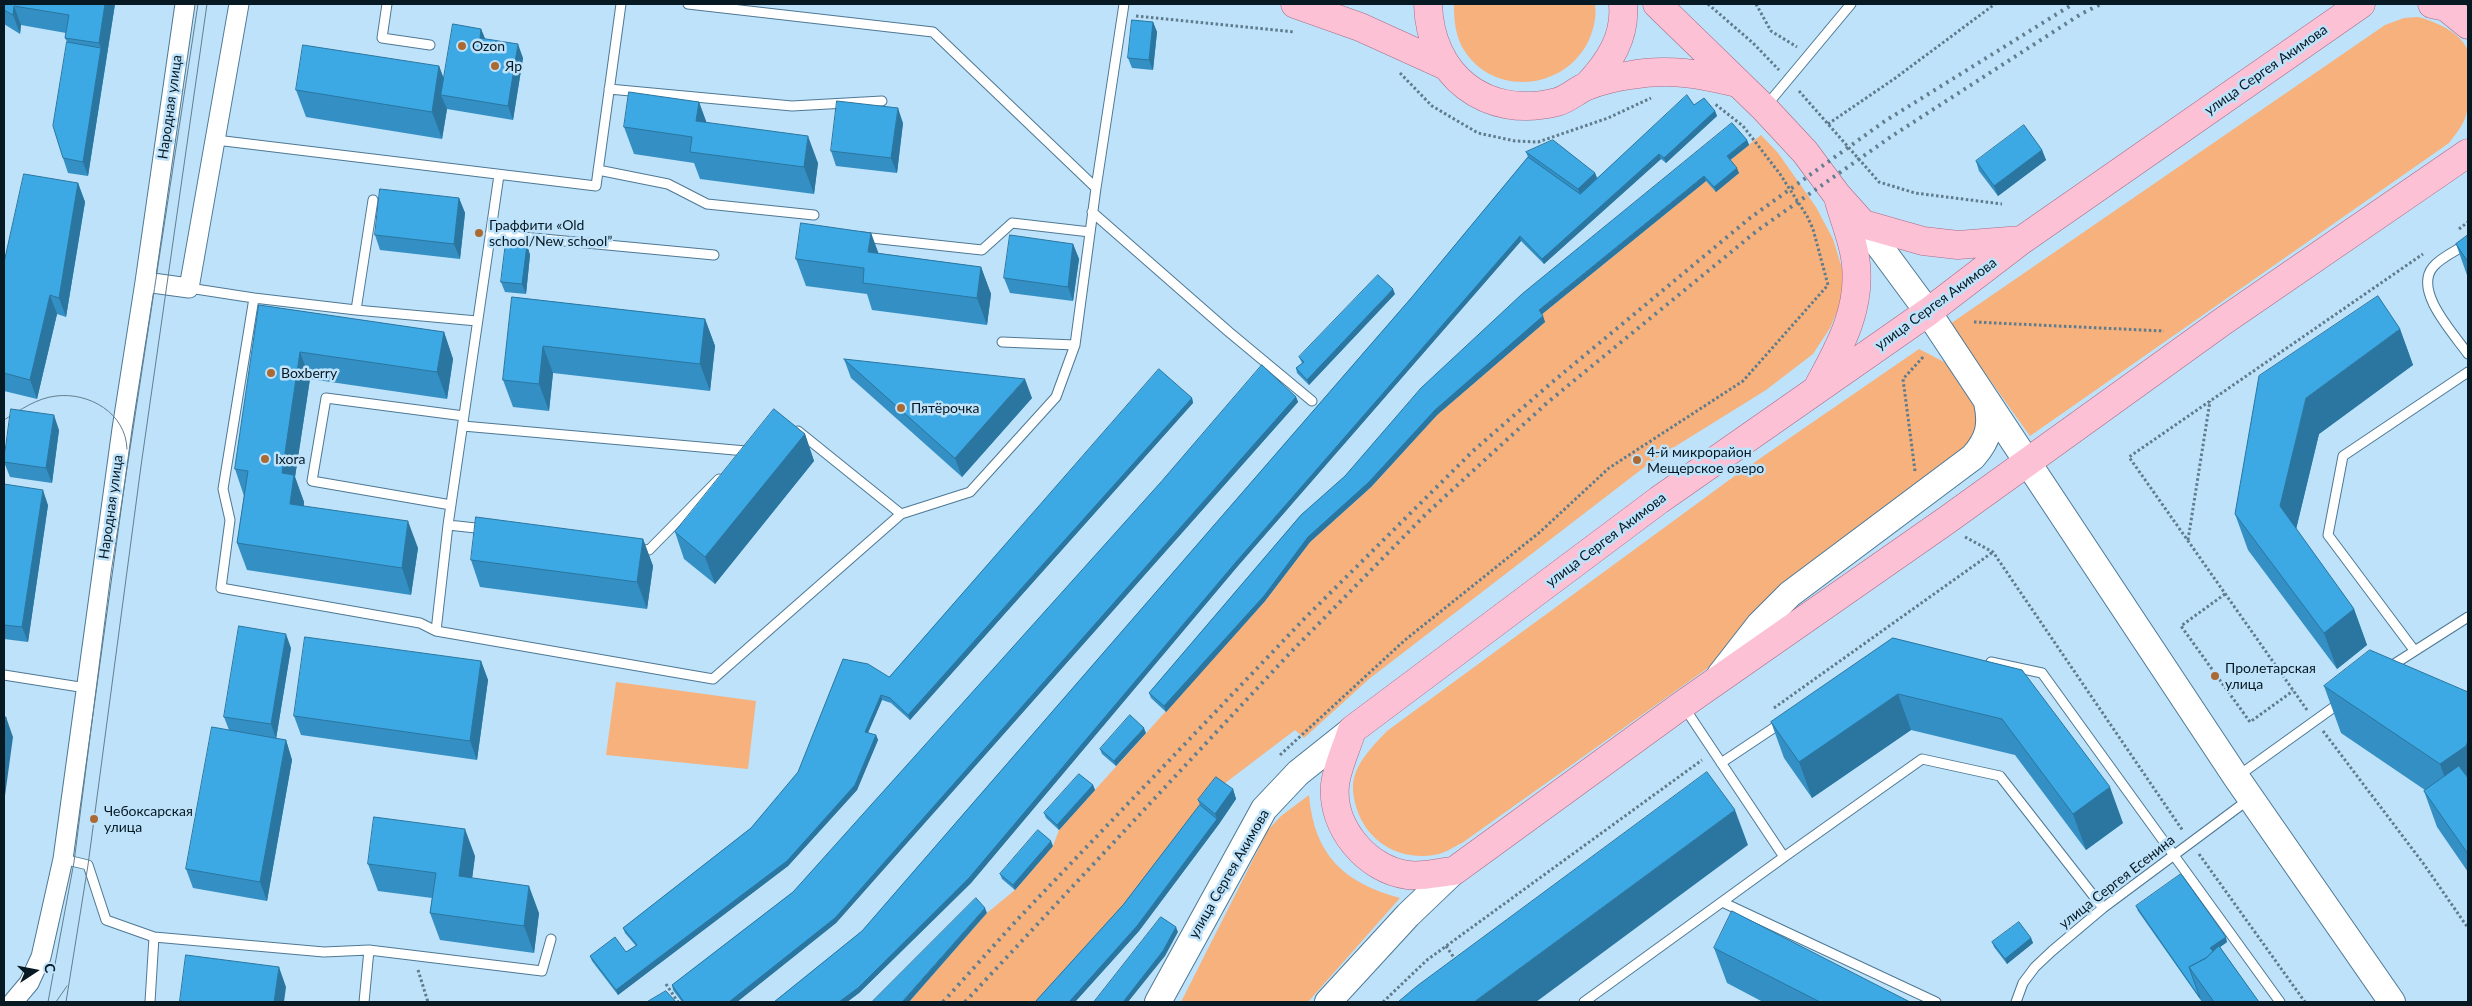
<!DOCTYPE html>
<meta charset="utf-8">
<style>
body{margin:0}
#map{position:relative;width:2472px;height:1006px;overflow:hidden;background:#bde2fa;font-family:Lato,sans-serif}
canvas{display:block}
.frame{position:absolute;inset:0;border:5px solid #071923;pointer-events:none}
.north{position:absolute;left:10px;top:946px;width:50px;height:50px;-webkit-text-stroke:4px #bde2fa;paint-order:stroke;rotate:79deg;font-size:14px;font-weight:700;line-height:20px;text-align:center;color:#071923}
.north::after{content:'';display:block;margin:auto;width:18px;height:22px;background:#071923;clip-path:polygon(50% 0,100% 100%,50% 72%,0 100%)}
</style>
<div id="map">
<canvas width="2472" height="1006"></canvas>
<div class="frame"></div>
<div class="north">С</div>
</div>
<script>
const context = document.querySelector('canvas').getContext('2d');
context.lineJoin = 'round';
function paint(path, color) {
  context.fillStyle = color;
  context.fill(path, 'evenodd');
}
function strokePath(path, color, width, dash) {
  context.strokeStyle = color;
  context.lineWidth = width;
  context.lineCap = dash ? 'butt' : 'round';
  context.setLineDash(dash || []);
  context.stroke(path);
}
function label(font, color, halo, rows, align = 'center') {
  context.font = font + ' Lato,sans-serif';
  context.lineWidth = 5;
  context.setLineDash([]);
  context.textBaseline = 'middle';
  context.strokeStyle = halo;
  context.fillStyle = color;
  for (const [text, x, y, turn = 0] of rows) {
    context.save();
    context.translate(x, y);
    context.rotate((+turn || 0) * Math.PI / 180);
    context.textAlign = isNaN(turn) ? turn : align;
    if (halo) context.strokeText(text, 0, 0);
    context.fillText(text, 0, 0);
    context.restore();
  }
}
paint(new Path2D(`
 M1454 4H1595C1597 18 1593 32 1587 44 1560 93 1488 96 1461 45 1455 32 1454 18 1454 4Z
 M2418 17C2436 22 2461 32 2468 51 2471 60 2468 73 2468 82 2468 114 2469 118 2449 143L2030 436 1950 324 2385 25 2404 18Z
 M1761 135 1778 153 1816 207 1833 239 1843 272 1842 300 1830 328 1813 354 1766 390 1655 459 1369 679 1304 738 1295 730 1220 787 1125 910 1041 1002H909L987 913 1015 890 1053 846 1059 830 1265 601 1310 542 1371 487 1437 415 1545 322 1541 315 1706 181 1716 191 1738 174 1729 161Z
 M1919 349 1950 365 1975 400 1981 434 1719 660 1462 843C1453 847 1444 854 1434 855 1402 860 1372 845 1359 815 1355 804 1351 791 1354 778 1359 759 1374 745 1387 731L1736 475Z
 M616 682 756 701 748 769 606 755Z
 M1309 795C1314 855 1344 883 1400 898L1308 1002H1181L1268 830 1281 816Z`), '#f6b17c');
const service = new Path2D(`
 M387 4 382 38 430 45
 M688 4 933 32 1096 188 1075 345 1002 342
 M609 89 792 106 882 101
 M1766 106 1851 4
 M216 140 596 186 621 4
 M598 170 668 184 707 204 814 215
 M1096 188 1124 4
 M1092 212 1229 332 1312 401
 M490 234 714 255
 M862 237 982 250 1012 223 1090 232
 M2468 243C2458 250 2441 257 2433 267 2413 291 2454 334 2468 354
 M189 288 254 298 223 489 230 520 221 588 420 623 436 631 448 525 499 175
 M254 298 356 310 477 321
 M356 310 373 200
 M463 426 746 451
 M451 505 312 481 326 398 464 416
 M901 514 970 492 1056 397 1075 345
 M448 525 485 529
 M637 549 649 550 719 479
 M436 631 713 679 901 514 798 431
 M2414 650 2328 535 2343 456 2468 372
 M1991 662 2042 673 2280 1002
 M2388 668 2468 617
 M4 675 86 688
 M1721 763 1781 723
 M2238 776 2341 702
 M1784 857 1922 759 2000 776 2103 908
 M63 859 88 865 106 920 154 937 150 1002
 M1722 902 1936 1002
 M154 937 324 952 369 950 542 971 551 939
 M364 1002 369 950
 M1584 1002 1784 857 1684 707
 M2016 1002 2023 983 2035 967 2052 951 2103 908 2248 800`);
const minor = new Path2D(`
 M145 282 189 288 239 4
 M13 1002 29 983 41 957 63 859 122 429 145 282 185 4`);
const secondary = new Path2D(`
 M1863 224 1928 312 2236 777 2392 1002
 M1720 675 1759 625 1790 594 1973 457C1989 439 1992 425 1987 402
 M1158 1002 1264 809 1298 773 1352 730
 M1328 1002 1408 915 1454 871`);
const primary = new Path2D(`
 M1295 4 1360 27 1446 66
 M1428 4C1430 76 1486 120 1557 102 1568 99 1577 90 1587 86 1600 81 1617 77 1631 75 1668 68 1701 74 1737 83
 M1657 4 1764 108 1805 152 1837 195 1863 224 1923 241 1958 245 2022 240
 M2361 4 2022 240 1928 312 1659 500 1352 730C1347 747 1337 767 1335 785 1331 827 1367 870 1408 875 1423 877 1440 872 1454 871L1682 705 1947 520 2222 322 2468 153
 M2432 4 2446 7 2468 25
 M1587 86C1609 63 1626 37 1623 4
 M1819 385C1841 345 1863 305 1855 257 1852 238 1844 219 1839 201`);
strokePath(service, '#4e7894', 11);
strokePath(minor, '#4e7894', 21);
strokePath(secondary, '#4e7894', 28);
strokePath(primary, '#a66b85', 29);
strokePath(new Path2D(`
 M1708 4 1753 43 1779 70
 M1756 4 1771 31 1797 47
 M1136 16 1294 32
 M1400 73 1432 106 1478 133 1515 141 1538 142 1608 118 1651 98
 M1799 91 1879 182 1915 193 2002 204
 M1828 124 1894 79 1995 4
 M2459 229 2468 222
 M1974 322 2164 331
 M1915 471 1903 379 1924 356
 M1965 537 1993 552 2183 831
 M2188 540 2210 401
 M2225 594 2181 626 2250 722 2293 691
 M1774 708 1993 552
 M2307 710 2129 457 2423 254
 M2323 731 2423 863 2468 928
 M1280 755 1405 640 1540 532 1609 468 1743 381 1828 285 1813 229 1807 216 1780 174 1743 126 1715 104
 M2199 854 2305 1002
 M1446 946 1457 962
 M418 970 428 1002
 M666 984 678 1002
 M1383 1002 1427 960 1702 760`), '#607b8c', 3, [2.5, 2.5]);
strokePath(service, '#fff', 9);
strokePath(minor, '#fff', 19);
strokePath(secondary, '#fff', 26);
strokePath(primary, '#fdc1d6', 28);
strokePath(new Path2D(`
 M4 420C20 410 37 398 56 396 89 392 126 413 127 449
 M48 1002 74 862 111 573 198 4
 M56 1002 67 986
 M66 1002 88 865 141 466 207 4`), '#637e8f', 1);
strokePath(new Path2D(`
 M943 1002 1016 921 1306 617 1473 451 1550 384 1750 218 1885 121 2073 4
 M965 1002 1290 653 1427 513 1548 402 1758 230 1892 136 2081 14 2101 4`), '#637e8f', 4, [2.5, 5]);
paint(new Path2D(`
 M4 4H115L88 176 68 173 63 158 67 42 65 38 66 33 21 25 20 34 4 24Z
 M1153 22 1157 32 1153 70 1132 68 1128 58Z
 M481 29 485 39 523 58 513 120 447 109 442 139 306 117 296 90 439 66 444 79Z
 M699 102 706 122 818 163 814 194 700 179 694 163 634 154 624 127Z
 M1694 105 1715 111 1717 116 1666 163 1661 159 1544 264 1521 241 1237 567 971 883 859 993 847 1002H774L862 931 1412 297 1528 157 1526 152 1595 173 1597 178Z
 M903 123 897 173 836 166 831 151Z
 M1747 140 1749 145 1730 160 1739 173 1716 192 1706 181 1542 314 1545 322 1437 415 1371 487 1310 542 1265 601 1166 712 1151 698 1149 693 1301 515Z
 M2042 150 2046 160 1998 196 1979 171 1976 161Z
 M78 183 85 202 66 317 57 314 37 399 4 391V263Z
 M459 198 465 213 460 259 380 250 375 235Z
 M871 233 878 253 981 267 991 294 987 325 872 310 867 294 806 286 796 259Z
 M2468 235V278L2456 244Z
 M1073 244 1079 259 1073 301 1010 293 1004 278Z
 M527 245 530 255 526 294 505 292 501 282Z
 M1395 294 1309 385 1297 373 1296 368 1302 363 1299 357Z
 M512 297 705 319 715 346 710 391 553 373 549 411 513 407 503 380Z
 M259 305 444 332 453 359 447 399 310 379 295 477 304 502V506L418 548 411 595 247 570 237 543 244 496 235 469Z
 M2400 329 2413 365 2319 434 2296 529 2354 609 2367 645 2337 669 2248 550 2235 514Z
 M844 359 1032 398 962 477 851 378Z
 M1296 397 1298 402 836 923 737 1002H682L673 990 672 985 793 892Z
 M1192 398 1193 403 910 720 891 703 882 700 868 733 876 735 878 740 857 790 788 866 618 995 592 961 590 956 626 952 636 946 625 933 623 928 751 828 889 677Z
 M59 430 52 483 10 477 4 462Z
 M805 434 814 461 715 584 684 559 675 532Z
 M4 484 48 505 28 642 4 639Z
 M643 539 653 566 647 609 480 587 471 560Z
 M1893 638 2022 670 2123 823 2086 850 2015 755 1911 730 1812 798 1784 758 1771 722Z
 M291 648 276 739 286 740 292 760 267 901 193 888 186 869 229 730 224 717Z
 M481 661 488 680 477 760 301 735 294 716Z
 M2324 686 2468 692V872L2437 827 2424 791 2425 790 2341 733Z
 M1146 733 1116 766 1102 754 1100 749Z
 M1093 785 1095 790 1059 830 1046 818 1044 813Z
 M1233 789 1236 799 1219 824 1139 931 1075 1002H1035L1123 905 1200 805 1198 800Z
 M1053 846 1015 890 1002 879 1000 874Z
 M475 856 472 878 539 913 534 953 440 940 430 913 432 898 378 891 368 864Z
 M2136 906 2227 942 2220 947 2259 1002H2202L2138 911Z
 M2031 938 2033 943 2007 964 1994 947 1992 942Z
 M1714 948 1910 1002H1763L1727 983Z`), '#3490c4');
paint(new Path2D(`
 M105 4H115L88 176 83 162 101 48 99 43Z
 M14 6 21 25 20 34 13 15Z
 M1153 22 1157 32 1153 70 1149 60Z
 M481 29 487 43 480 38Z
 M518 44 523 58 513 120 508 106Z
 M439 66 449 93 441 95 447 109 442 139 432 112Z
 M699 102 709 129 696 121Z
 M898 108 903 123 897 173 891 158Z
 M1715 111 1717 116 1666 163 1664 158Z
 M808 136 818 163 814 194 804 167Z
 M1747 140 1749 145 1729 161 1727 156Z
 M2042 150 2046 160 1998 196 1994 186Z
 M1659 154 1661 159 1544 264 1542 259Z
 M1737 168 1739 173 1716 192 1714 187Z
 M1595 173 1599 183 1582 199 1578 189Z
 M1704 176 1706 181 1541 315 1539 310Z
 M78 183 85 202 66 317 59 298Z
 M459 198 465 213 460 259 454 244Z
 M871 233 881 260 868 252Z
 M1520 236 1521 241 1237 567 971 883 859 993 847 1002H839L1236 562Z
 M1073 244 1079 259 1073 301 1068 287Z
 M527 245 530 255 526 294 522 284Z
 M981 267 991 294 987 325 977 298Z
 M1393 289 1395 294 1309 385 1307 380Z
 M50 295 57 314 37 399 30 380Z
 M1543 316 1545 322 1437 415 1371 487 1310 542 1265 601 1166 712 1164 706 1308 537 1435 410Z
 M705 319 715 346 710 391 700 364Z
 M2400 329 2413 365 2319 434 2293 542 2280 506 2306 398Z
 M444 332 453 359 447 399 437 372Z
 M543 346 553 373 549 411 539 384Z
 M300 352 310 379 295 477 304 502 300 531 290 504 282 473Z
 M1025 379 1032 398 962 477 955 458Z
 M1296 397 1298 402 836 923 737 1002H729Z
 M1192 398 1193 403 910 720 908 715Z
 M54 415 59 430 52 483 46 468Z
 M805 434 814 461 715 584 705 557Z
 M43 490 48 505 28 642 22 627Z
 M408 521 418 548 411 595 402 568Z
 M643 539 653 566 647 609 637 582Z
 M2354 609 2367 645 2337 669 2324 633Z
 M286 634 291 648 276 739 271 724Z
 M481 661 488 680 477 760 470 741Z
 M1898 694 1911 730 1812 798 1799 762Z
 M881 695 882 700 866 737 865 732Z
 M6 717 13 737 4 803V732Z
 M1144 728 1146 733 1116 766 1114 761Z
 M876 735 878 740 857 790 788 866 618 995 616 990Z
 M286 740 292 760 267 901 260 882Z
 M2468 741V804L2457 812 2440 764Z
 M1093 785 1095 790 1059 830 1057 825Z
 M2110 787 2123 823 2086 850 2073 814Z
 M1233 789 1236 799 1219 824 1215 814Z
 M1735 810 1748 845 1536 1002H1474Z
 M1217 819 1219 824 1139 931 1075 1002H1069Z
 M465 829 475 856 469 903 459 876Z
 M1051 841 1053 846 1015 890 1013 885Z
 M529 886 539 913 534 953 524 926Z
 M985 908 987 913 909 1002H902Z
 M1176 927 1178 932 1165 956 1128 1002H1123Z
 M2226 937 2227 942 2212 953 2210 948Z
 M2031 938 2033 943 2007 964 2005 959Z
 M279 967 286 987 284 1002H274Z`), '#2a76a0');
const building = new Path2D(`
 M4 4H105L99 43 65 38 69 15 14 6 13 15 4 10Z
 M1132 20 1153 22 1149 60 1128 58Z
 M453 24 481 29 480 38 518 44 508 106 441 95Z
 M67 42 101 48 83 162 63 158 53 126Z
 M303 45 439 66 432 112 296 90Z
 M629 92 699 102 696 121 808 136 804 167 690 152 692 137 624 127Z
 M1687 95 1694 105 1704 98 1715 111 1664 158 1659 154 1542 259 1520 236 1236 562 969 878 858 988 839 1002H774L862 931 1412 297 1528 157 1580 194Z
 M837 101 898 108 891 158 831 151Z
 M1732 123 1747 140 1727 156 1737 168 1714 187 1704 176 1539 310 1543 316 1435 410 1369 482 1308 537 1264 596 1164 706 1149 693 1301 515 1345 476 1421 388 1522 294Z
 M2024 125 2042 150 1994 186 1976 161Z
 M1553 140 1595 173 1578 189 1526 152Z
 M24 174 78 183 59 298 50 295 30 380 4 373V263Z
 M380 189 459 198 454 244 375 235Z
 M801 223 871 233 868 252 981 267 977 298 863 283 864 268 796 259Z
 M1010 235 1073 244 1068 287 1004 278Z
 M2468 235V262L2456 244Z
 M506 242 527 245 522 284 501 282Z
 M1378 275 1393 289 1307 380 1296 368 1304 362 1299 357Z
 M2378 296 2400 329 2306 398 2280 506 2354 609 2324 633 2235 514 2259 376Z
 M512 297 705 319 700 364 543 346 539 384 503 380Z
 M259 305 444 332 437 372 300 352 282 473 294 475 290 504 408 521 402 568 237 543 248 471 235 469Z
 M844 359 1025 379 955 458Z
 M1262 365 1296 397 835 918 729 1002H684L672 985 793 892 1161 482Z
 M1159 369 1192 398 908 715 890 698 881 695 865 732 876 735 855 785 787 861 616 990 590 956 615 937 626 952 637 945 623 928 751 828 798 772 843 659 868 664 889 677Z
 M11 409 54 415 46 468 4 462Z
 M774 409 805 434 705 557 675 532Z
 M4 484 43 490 22 627 4 625Z
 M476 517 643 539 637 582 471 560Z
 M239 626 286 634 271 724 224 717Z
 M305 637 481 661 470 741 294 716Z
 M1893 638 2022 670 2110 787 2073 814 2002 719 1898 694 1799 762 1771 722Z
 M2370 650 2468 692V741L2466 746 2440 764 2324 686Z
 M1130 715 1144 728 1114 761 1100 749Z
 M4 717H6L4 732Z
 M212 727 286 740 260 882 186 869Z
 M2459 766 2468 778V854L2424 791Z
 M1707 772 1735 810 1474 1002H1398L1417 986Z
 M1079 774 1093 785 1057 825 1044 813Z
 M1216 777 1233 789 1215 814 1198 800Z
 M1200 805 1217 819 1137 926 1069 1002H1035L1123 905Z
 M374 817 465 829 459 876 529 886 524 926 430 913 436 873 368 864Z
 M1038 830 1051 841 1013 885 1000 874Z
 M2181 874 2226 937 2210 948 2213 951 2206 958 2189 967 2200 998 2136 906Z
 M976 898 985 908 902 1002H872Z
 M1732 911 1910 1002H1820L1714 948Z
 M1161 917 1176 927 1163 951 1123 1002H1094Z
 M2019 922 2031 938 2005 959 1992 942Z
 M2219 946 2259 1002H2214L2189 967 2206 958Z
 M186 955 279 967 274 1002H187L180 1001Z
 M666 991 676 1002H647Z`);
paint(building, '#3ca8e4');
strokePath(building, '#2a76a0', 1);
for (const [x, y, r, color] of [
 [462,46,5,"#ab6a34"],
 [495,66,5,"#ab6a34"],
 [479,233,5,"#ab6a34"],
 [271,373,5,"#ab6a34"],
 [901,408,5,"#ab6a34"],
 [265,459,5,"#ab6a34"],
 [1637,460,5,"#ab6a34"],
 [2215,676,5,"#ab6a34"],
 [94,819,5,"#ab6a34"]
]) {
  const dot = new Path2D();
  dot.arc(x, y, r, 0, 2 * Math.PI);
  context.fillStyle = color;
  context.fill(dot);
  strokePath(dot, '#bde2fa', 2);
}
label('14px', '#071923', '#bde2fa', [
 ["Ozon",472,46],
 ["Яр",505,66],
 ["Граффити «Old",489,225],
 ["school/New school”",489,241],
 ["Boxberry",281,373],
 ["Пятёрочка",911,408],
 ["4-й микрорайон",1647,452],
 ["Мещерское озеро",1647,468],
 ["Ixora",275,459],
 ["Пролетарская",2225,668],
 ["улица",2225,684],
 ["Чебоксарская",104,811],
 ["улица",104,827]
], 'left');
label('14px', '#071923', '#bde2fa', [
 ["улица Сергея Акимова",2266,70,-35],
 ["Народная улица",170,107,-82],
 ["улица Сергея Акимова",1936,304,-36],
 ["Народная улица",111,507,-82],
 ["улица Сергея Акимова",1606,540,-37],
 ["улица Сергея Акимова",1229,874,-60],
 ["улица Сергея Есенина",2117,882,-38]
]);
</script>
